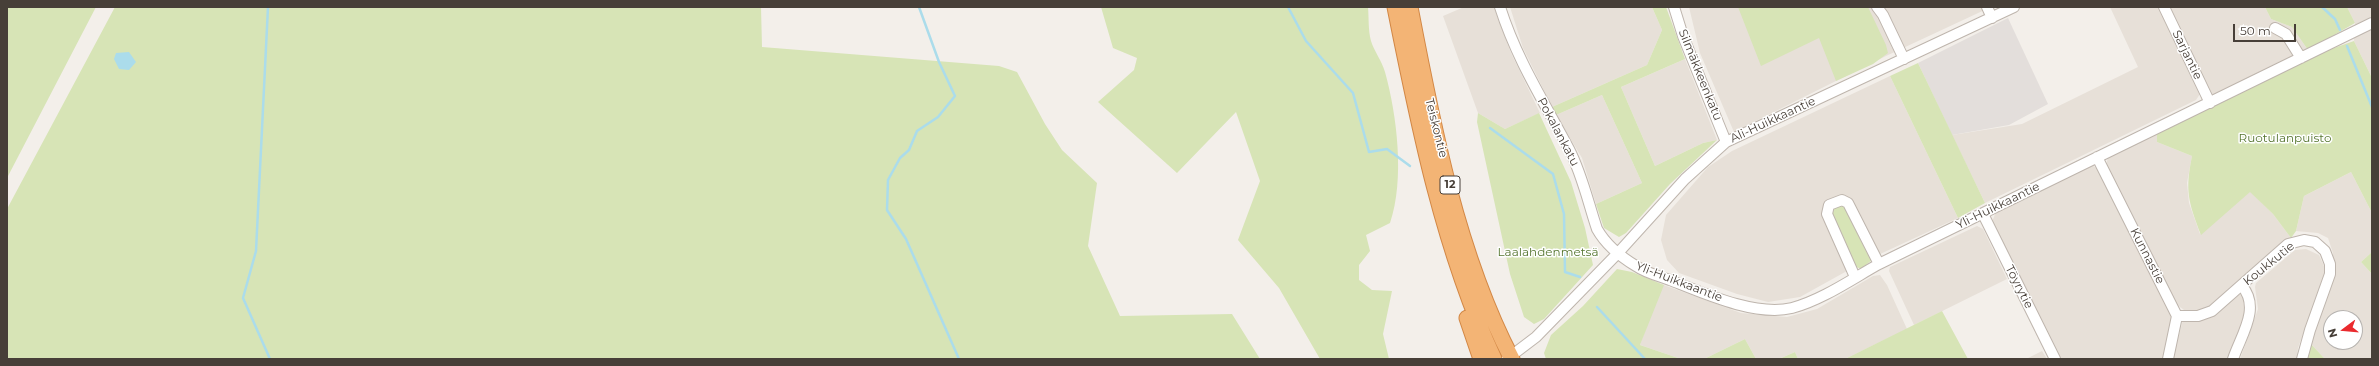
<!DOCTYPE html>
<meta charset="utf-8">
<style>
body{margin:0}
#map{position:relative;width:2379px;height:366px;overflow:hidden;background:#f3efea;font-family:Montserrat,sans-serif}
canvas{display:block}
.frame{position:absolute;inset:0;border:8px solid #473f38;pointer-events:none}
.north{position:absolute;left:2323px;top:310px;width:40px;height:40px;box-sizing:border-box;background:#fff;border:1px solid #b5b2af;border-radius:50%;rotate:254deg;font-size:11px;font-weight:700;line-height:16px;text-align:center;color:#473f38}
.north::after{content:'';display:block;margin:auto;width:14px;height:18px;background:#ea2a2e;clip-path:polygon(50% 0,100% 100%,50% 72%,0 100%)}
.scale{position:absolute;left:2233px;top:24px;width:63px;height:18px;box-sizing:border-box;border:2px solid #473f38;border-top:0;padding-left:5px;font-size:12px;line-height:14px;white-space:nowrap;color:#473f38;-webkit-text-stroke:3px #fff;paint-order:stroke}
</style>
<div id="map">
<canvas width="2379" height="366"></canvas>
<div class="frame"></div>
<div class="north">N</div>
<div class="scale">50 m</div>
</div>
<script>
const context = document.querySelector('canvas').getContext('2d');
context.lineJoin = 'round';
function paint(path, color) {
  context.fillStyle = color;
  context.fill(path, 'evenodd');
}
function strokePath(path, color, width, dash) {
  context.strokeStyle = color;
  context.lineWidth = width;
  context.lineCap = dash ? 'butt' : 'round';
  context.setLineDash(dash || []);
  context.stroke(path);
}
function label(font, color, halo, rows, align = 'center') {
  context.font = font + ' Montserrat,sans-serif';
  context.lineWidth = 3;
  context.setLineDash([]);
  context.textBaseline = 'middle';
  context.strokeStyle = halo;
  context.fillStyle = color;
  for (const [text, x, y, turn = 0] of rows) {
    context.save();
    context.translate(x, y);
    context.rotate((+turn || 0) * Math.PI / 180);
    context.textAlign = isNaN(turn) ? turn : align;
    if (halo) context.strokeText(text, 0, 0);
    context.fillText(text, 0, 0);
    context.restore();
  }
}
paint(new Path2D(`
 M1464 7H1494L1511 53 1540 113 1505 129 1478 113 1443 16Z
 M1510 7H1652L1662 30 1647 65 1552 107 1523 48Z
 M1689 7H1991L1886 56 1734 132 1700 53Z
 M2110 7H2158L2200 94 2196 100 1985 203 1952 135 2022 124 2138 67Z
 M2168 7H2265L2271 19 2292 27 2308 50 2214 96 2209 93Z
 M2347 7H2372V78L2354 41 2355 23Z
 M1685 59 1717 140 1703 143 1655 166 1621 87Z
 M1890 76 1958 218 1865 261 1800 297 1768 302 1737 294 1679 273 1667 260 1661 240 1666 215 1708 167 1732 151Z
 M1602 95 1642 183 1596 204 1582 158 1556 115Z
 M2157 133V142L2192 156 2187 183 2189 203 2200 234 2250 191 2273 214 2291 238 2210 308 2194 312 2184 310 2176 304 2106 166 2108 157Z
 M2092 165 2098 169 2171 312V331L2164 359H2060L1992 222 1996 212Z
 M2351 172 2372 213V252L2361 262 2372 274V359H2325L2310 343 2333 272V253L2328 238 2318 233 2296 231 2304 196ZM2331 318H2355V342H2331Z
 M1977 226 1983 229 2007 279 1914 325 1889 271 1890 267Z
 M2306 249 2319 255 2324 266V277L2298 348 2297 359H2240L2258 309 2255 287 2256 283 2295 250Z
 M1880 275 1887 285 1907 329 1845 359H1798L1795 352 1779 359H1756L1745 339 1704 359H1681L1640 345 1661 284 1741 313 1787 317 1817 309 1873 276Z
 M2242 294 2246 299 2248 306 2230 359H2172L2183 320 2198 321 2211 317 2236 296Z
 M2042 351 2047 359H2026Z`), '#e7e0d8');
paint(new Path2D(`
 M2008 18 2048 104 2009 125 1952 135 1918 63Z`), '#e3dedb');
paint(new Path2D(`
 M7 7H96L7 178Z
 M115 7H761L762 47 999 66 1017 72 1045 124 1062 150 1097 183 1088 246 1120 316 1232 314 1260 359H7V209Z
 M1101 7H1368C1369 18 1368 30 1371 41 1374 51 1382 61 1385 72 1397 115 1405 180 1390 223L1366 235 1370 251 1359 265V280L1372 290 1392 291 1383 334 1389 359H1320L1279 288 1238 240 1260 181 1236 112 1177 173 1098 102 1134 70 1137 58 1113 48Z
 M1652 7H1666L1685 59 1621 87 1655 166 1703 143 1717 140 1670 184 1626 233 1619 237 1604 228 1596 204 1642 183 1602 95 1556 115 1552 107 1647 65 1662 30Z
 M1738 7H1868L1886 45 1888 53 1873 64 1836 81 1819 38 1761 66Z
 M2265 7H2347L2355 23 2308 50 2292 27 2271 19Z
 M2354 41 2372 78V213L2351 172 2304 196 2296 231 2291 238 2273 214 2250 192 2201 235C2188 201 2185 191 2192 156L2157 142V133L2328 50Z
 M1918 63 1985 203 1958 218 1890 76Z
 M1478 113 1505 129 1539 113 1571 182 1585 228 1593 265 1544 319 1534 324 1524 317 1510 274 1477 122Z
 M1839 204 1846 205 1872 260 1861 269 1854 266 1830 210Z
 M2372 252V274L2361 262Z
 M1617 269 1632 272 1664 285 1640 345 1681 359H1546L1544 353 1551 335 1583 306Z
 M1942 311 1968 359H1845Z
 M1745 339 1756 359H1704Z
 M2310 343 2325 359H2306Z
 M1795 352 1798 359H1779Z`), '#d7e4b6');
paint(new Path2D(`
 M129 52 136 62 129 70 119 69 114 59 116 53Z`), '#abdceb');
strokePath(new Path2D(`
 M268 7 256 251 243 298 270 359
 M919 7 939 62 955 96 938 117 917 131 909 150 900 158 888 180 887 210 906 239 959 359
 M1288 7 1306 41 1353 93 1369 152 1387 149 1410 166
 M2322 7 2335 19 2340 30
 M2347 46 2372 107
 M1490 128 1553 174 1564 214 1565 272 1580 277
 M1597 307 1645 359`), '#abdceb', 2.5);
const minor = new Path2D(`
 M1500 7C1517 60 1543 100 1569 149 1582 174 1588 202 1597 229 1606 245 1621 257 1636 266 1646 273 1659 276 1670 280 1703 293 1756 317 1792 308 1822 300 1852 279 1879 264L2372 23
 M1674 7 1683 36 1726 142
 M1877 7 1883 15 1904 59
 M1987 7 1992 18
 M2164 7 2210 103
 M2275 28 2286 34 2301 58
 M2097 157 2177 316 2168 359
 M1983 214 2055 359
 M1855 277 1827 214 1829 205 1842 200 1848 203 1879 264
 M2177 316H2198L2212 311 2288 244 2304 240 2315 242 2325 251 2330 264V274L2310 330 2302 359
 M1507 359 1536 337 1618 253 1685 179 1726 142 2014 7
 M2233 359C2241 335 2261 308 2242 286`);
const highway = new Path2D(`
 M1395 7C1419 127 1443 248 1494 359
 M1410 7C1432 123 1457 254 1512 359
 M1467 318 1481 359`);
strokePath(minor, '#beb5ad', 12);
strokePath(highway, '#d28745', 17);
strokePath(minor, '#fff', 10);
strokePath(highway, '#f3b475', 15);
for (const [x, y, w] of [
 [1450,185,20]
]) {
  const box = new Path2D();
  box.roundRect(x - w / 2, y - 9, w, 18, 3);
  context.fillStyle = '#fff';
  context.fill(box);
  strokePath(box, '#473f38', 1);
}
label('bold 11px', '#473f38', null, [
 ["12",1450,185]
]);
label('12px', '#473f38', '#fff', [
 ["Sarjantie",2187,55,64],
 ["Silmäkkeenkatu",1700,75,68],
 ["Ali-Huikkaantie",1773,120,-25],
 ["Teiskontie",1436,128,76],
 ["Pokalankatu",1558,132,62],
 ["Yli-Huikkaantie",1998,206,-26],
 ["Kunnastie",2147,256,63],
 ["Koukkutie",2269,264,-39],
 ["Yli-Huikkaantie",1679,282,21],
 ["Töyrytie",2019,287,63]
]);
label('12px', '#55752f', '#fff', [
 ["Ruotulanpuisto",2285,138],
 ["Laalahdenmetsä",1548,252]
]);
</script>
